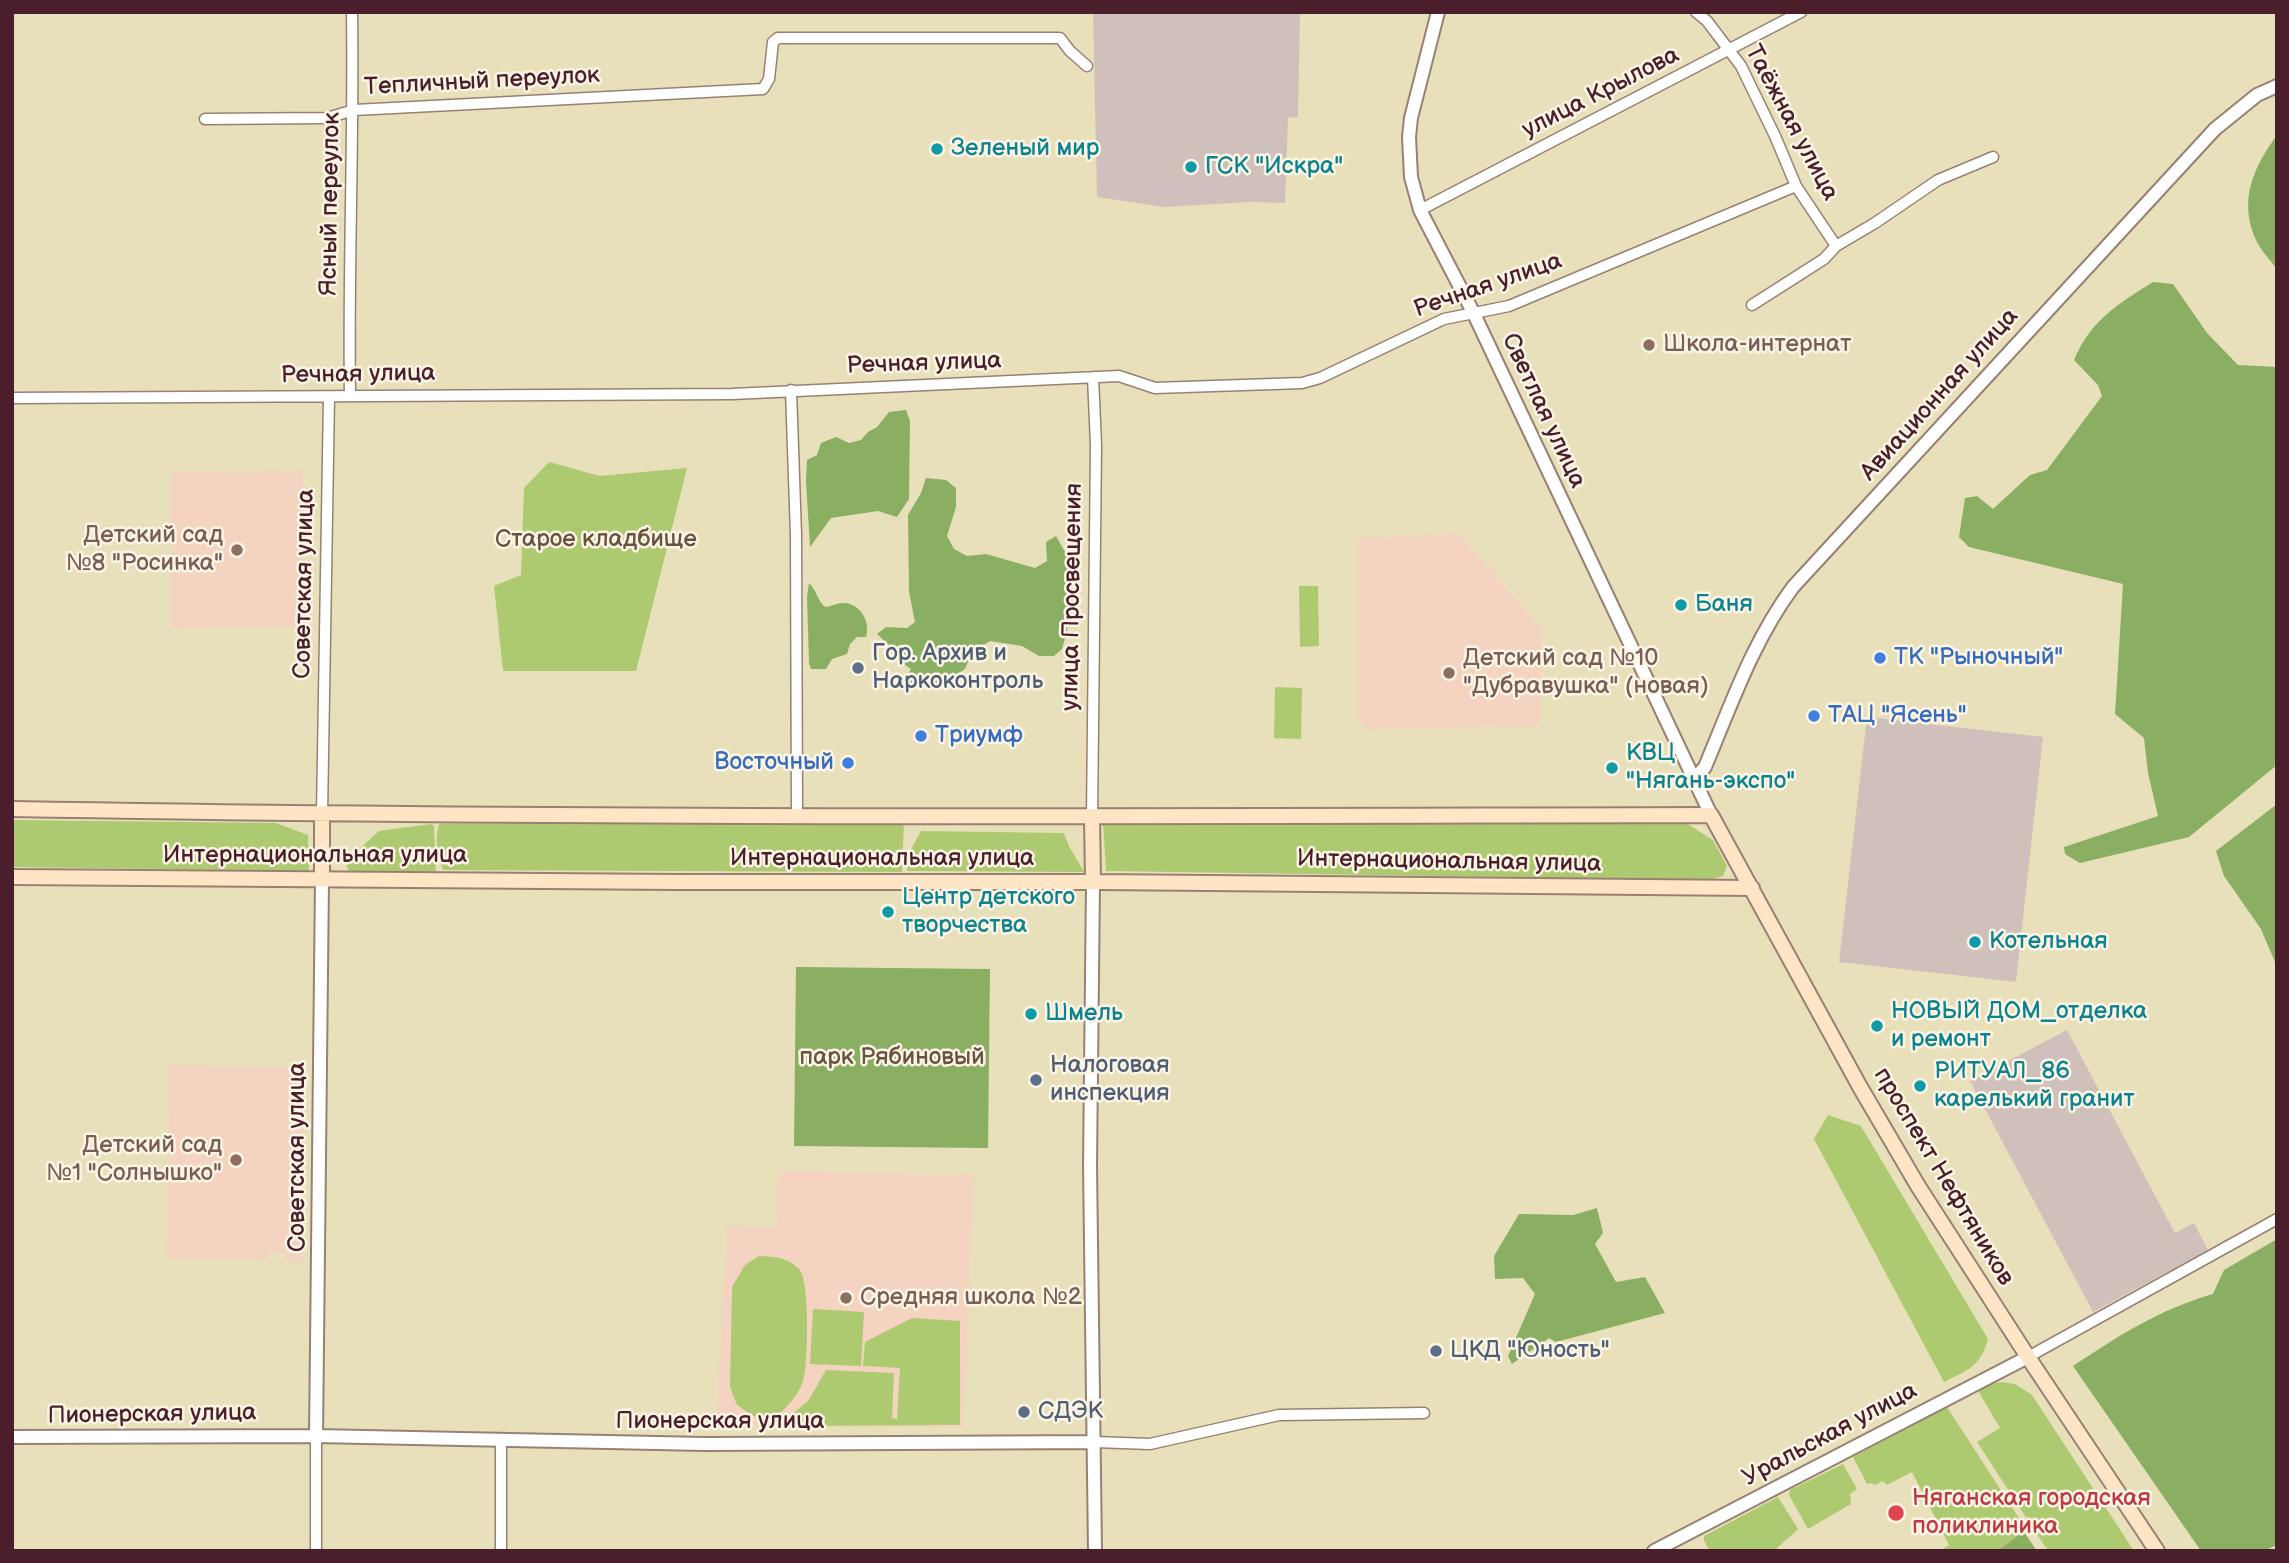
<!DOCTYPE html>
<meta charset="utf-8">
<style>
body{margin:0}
#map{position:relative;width:2289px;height:1563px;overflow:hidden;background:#e8e0bb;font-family:"Balsamiq Sans",sans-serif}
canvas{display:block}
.frame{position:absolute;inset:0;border:14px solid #4a1f2b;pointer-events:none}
</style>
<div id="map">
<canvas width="2289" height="1563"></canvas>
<div class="frame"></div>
</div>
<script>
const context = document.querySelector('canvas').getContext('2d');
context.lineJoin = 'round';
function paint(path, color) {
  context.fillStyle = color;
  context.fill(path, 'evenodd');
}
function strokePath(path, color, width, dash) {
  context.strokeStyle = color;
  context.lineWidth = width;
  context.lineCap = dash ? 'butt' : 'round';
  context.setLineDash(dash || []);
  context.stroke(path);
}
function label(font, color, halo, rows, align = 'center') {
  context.font = font + ' "Balsamiq Sans",sans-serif';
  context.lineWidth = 5;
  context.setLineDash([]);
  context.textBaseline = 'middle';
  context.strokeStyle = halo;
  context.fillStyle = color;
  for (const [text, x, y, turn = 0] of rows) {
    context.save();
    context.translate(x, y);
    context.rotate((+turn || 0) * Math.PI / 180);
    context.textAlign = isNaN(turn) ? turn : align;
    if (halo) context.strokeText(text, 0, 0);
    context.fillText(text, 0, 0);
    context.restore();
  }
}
paint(new Path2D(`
 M303 471 304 627 171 628V472Z
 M1458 533 1541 627 1540 726 1365 729 1357 720V539Z
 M170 1066 305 1068 302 1262H285L284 1253H268L267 1260 167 1259Z
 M779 1171 974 1175 963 1428 716 1424 727 1226 777 1228Z`), '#f4d3c0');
paint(new Path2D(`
 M1093 12H1300L1298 117 1288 118 1285 203 1250 202 1164 207 1097 197Z
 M1867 717 2043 737 2016 982 1839 962Z
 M2067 1030 2175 1233 2194 1223 2208 1250 2093 1312 1970 1081Z`), '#d0c0bc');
paint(new Path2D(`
 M549 462 600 476 687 468 636 671H503L494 586 521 575 524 488Z
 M1299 586H1318L1319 646 1300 647Z
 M1275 687 1302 688 1301 739 1274 738Z
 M12 820 276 823 308 835 309 871 12 867Z
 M904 821 902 872 443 870C438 855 434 839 439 824Z
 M1148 821 1686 823 1713 840 1727 866 1723 876 1709 880 1106 871 1103 823Z
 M431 824 434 826 436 871H349L345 862 379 831Z
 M921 831 1064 833 1069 846 1084 872 907 871 909 853Z
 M1828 1115 1861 1126 1988 1339C1981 1367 1967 1370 1944 1382L1814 1139Z
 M759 1256C775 1257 787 1257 799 1269 810 1280 808 1360 804 1377 801 1393 788 1406 776 1417L753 1416 737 1405 730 1387 732 1287 745 1265Z
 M813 1309 864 1312 861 1366 810 1364Z
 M912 1318 960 1321V1425L791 1426 784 1421 808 1401 826 1370 894 1373 892 1418 897 1419 900 1368 863 1366 865 1342Z
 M2002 1382 2015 1384 2032 1395 2134 1551H2048L1977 1442 2000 1428 1977 1389 1986 1384Z
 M1947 1407 2028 1532 1997 1551H1940L1949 1545 1912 1472 1887 1485 1883 1481 1875 1485 1871 1483 1867 1484 1853 1457Z
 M1843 1464 1857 1489 1850 1494 1851 1504 1808 1529 1789 1495 1790 1490Z
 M1778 1497 1798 1529 1774 1551H1710L1704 1541V1536Z`), '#aeca70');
paint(new Path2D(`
 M2277 135V269C2271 261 2262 252 2257 242 2238 203 2252 169 2277 135Z
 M2153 282 2173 284 2207 333 2238 365 2277 367V765L2189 837 2080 863 2065 854 2064 847 2158 816 2148 773 2144 738 2115 714 2123 584 1969 547 1959 537 1965 498 1977 496 1993 509 2030 475 2047 470 2102 396 2098 385 2074 360C2091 320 2118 304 2153 282Z
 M906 410 910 421 909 499 897 517 878 511 831 518 810 547 806 481 807 460 817 455 821 443 836 437 849 443 861 440 868 432 877 427 889 412Z
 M926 478 946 480 956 488V507L947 536 954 549 967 556 986 554 1035 568 1047 561 1046 542 1056 536 1069 559 1070 610 1067 631 1062 649 1054 656H1039L1022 646 990 641 972 652 965 669 937 687 900 689 911 669 895 658 893 649 877 634 886 627 907 628 915 622 909 592 908 515 921 493Z
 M809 583C817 591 817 600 825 607 830 607 837 603 842 603 860 602 871 622 866 637H857L850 644 847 654 832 659 826 669H811L809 663 807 597Z
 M2277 804V967L2261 929 2224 876 2216 851Z
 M796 967 990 969 988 1148 794 1146Z
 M1597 1208 1603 1233 1595 1244 1616 1282 1645 1277 1665 1313 1556 1342 1549 1338 1512 1364 1508 1356 1535 1294 1523 1278 1495 1279 1494 1256 1519 1214 1573 1215Z
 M2277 1239V1545L2264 1551H2201L2073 1366C2120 1335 2158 1310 2213 1294L2224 1270Z
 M2024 1532 2037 1551H1997Z`), '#8aae62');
const minor = new Path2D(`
 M1696 12 1707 21 1741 66 1775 136 1796 186 1836 246 1875 223 1938 180 1993 157
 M205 119 327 118 354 110 763 89 769 79 773 42 778 38H1060L1070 51 1087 66
 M1420 210 1801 12
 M1752 305 1824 259 1836 246
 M791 390 796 535 797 816
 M350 396C348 268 354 140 352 12
 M12 398 732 394 1119 376 1155 388 1302 383 1320 378 1444 319 1509 306 1796 186
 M322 814 329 397
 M1092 818 1096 445 1093 377
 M2028 1357 2277 1219
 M316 1436V1551
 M501 1440V1551
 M1095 1442 1150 1444 1279 1415 1424 1413`);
const tertiary = new Path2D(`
 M1438 12 1411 118 1409 137 1411 177 1420 210 1474 314 1711 815
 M1694 779 1705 767C1731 705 1753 641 1793 587L2215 129 2257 95 2277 86
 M1093 882 1090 1165 1095 1551
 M316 1436 322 879
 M12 1437 316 1436 705 1444 1095 1442
 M1654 1551 2028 1357`);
const secondary = new Path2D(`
 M12 809C579 819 1145 816 1711 815L1860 1087 1918 1186 2028 1357 2157 1551
 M1092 818 1093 882
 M12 877 677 882H1099L1752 888
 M322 879V814`);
strokePath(minor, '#998073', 13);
strokePath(tertiary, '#998073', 16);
strokePath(secondary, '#998073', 18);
strokePath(minor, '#fff', 10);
strokePath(tertiary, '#fff', 12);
strokePath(secondary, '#fde5c5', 14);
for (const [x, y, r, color] of [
 [937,149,7,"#0f9aa8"],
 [1191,167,7,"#0f9aa8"],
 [1649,345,7,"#8d6e63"],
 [237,550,7,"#8d6e63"],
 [1681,605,7,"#0f9aa8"],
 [1880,658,7,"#3f7fe0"],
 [858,668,7,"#5c6f8a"],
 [1449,673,7,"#8d6e63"],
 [1814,716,7,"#3f7fe0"],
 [921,736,7,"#3f7fe0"],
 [848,763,7,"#3f7fe0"],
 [1612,768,7,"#0f9aa8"],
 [888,912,7,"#0f9aa8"],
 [1975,942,7,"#0f9aa8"],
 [1031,1014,7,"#0f9aa8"],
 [1877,1026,7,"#0f9aa8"],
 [1036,1080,7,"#5c6f8a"],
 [1920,1086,7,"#0f9aa8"],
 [236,1160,7,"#8d6e63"],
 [846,1298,7,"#8d6e63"],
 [1436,1351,7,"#5c6f8a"],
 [1024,1412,7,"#5c6f8a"],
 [1896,1513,9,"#e0444e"]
]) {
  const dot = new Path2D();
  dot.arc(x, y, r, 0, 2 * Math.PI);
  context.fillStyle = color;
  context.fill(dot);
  strokePath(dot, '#fcf5e5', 2.5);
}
label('24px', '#4a1f2b', '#fcf5e5', [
 ["Тепличный переулок",482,82,-3],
 ["улица Крылова",1601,93,-27],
 ["Таёжная улица",1791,123,62],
 ["Ясный переулок",331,204,-89],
 ["Речная улица",1488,286,-19],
 ["Речная улица",924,364,-2],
 ["Речная улица",358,375,-1],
 ["Авиационная улица",1940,395,-48],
 ["Светлая улица",1543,411,65],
 ["Советская улица",305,584,-89],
 ["улица Просвещения",1073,597,-89],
 ["Интернациональная улица",315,856],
 ["Интернациональная улица",882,859],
 ["Интернациональная улица",1449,862,1],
 ["Советская улица",298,1157,-90],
 ["проспект Нефтяников",1943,1177,59],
 ["Пионерская улица",152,1415,-1],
 ["Пионерская улица",720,1422],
 ["Уральская улица",1830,1435,-28]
]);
label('24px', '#0d838f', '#fcf5e5', [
 ["Зеленый мир",951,149],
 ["ГСК \"Искра\"",1205,167],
 ["Баня",1695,605],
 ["КВЦ",1626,754],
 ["\"Нягань-экспо\"",1626,782],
 ["Центр детского",902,898],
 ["творчества",902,926],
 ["Котельная",1989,942],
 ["НОВЫЙ ДОМ_отделка",1891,1012],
 ["и ремонт",1891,1040],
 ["Шмель",1045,1014],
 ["РИТУАЛ_86",1934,1072],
 ["карелький гранит",1934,1100]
], 'left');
label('24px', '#785e54', '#fcf5e5', [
 ["Школа-интернат",1663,345],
 ["Детский сад",223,536,"right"],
 ["№8 \"Росинка\"",223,564,"right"],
 ["Детский сад №10",1463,659],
 ["\"Дубравушка\" (новая)",1463,687],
 ["Детский сад",222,1146,"right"],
 ["№1 \"Солнышко\"",222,1174,"right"],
 ["Средняя школа №2",860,1298]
], 'left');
label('24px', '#685240', '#fcf5e5', [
 ["Старое кладбище",596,540],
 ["парк Рябиновый",892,1058]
]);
label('24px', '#4e5e75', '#fcf5e5', [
 ["Гор. Архив и",872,654],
 ["Наркоконтроль",872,682],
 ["Налоговая",1050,1066],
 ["инспекция",1050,1094],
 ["ЦКД \"Юность\"",1450,1351],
 ["СДЭК",1038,1412]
], 'left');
label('24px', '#366cbe', '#fcf5e5', [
 ["ТК \"Рыночный\"",1894,658],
 ["ТАЦ \"Ясень\"",1828,716],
 ["Триумф",935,736],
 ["Восточный",834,763,"right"]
], 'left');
label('24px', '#be3a42', '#fcf5e5', [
 ["Няганская городская",1912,1499],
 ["поликлиника",1912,1527]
], 'left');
</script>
